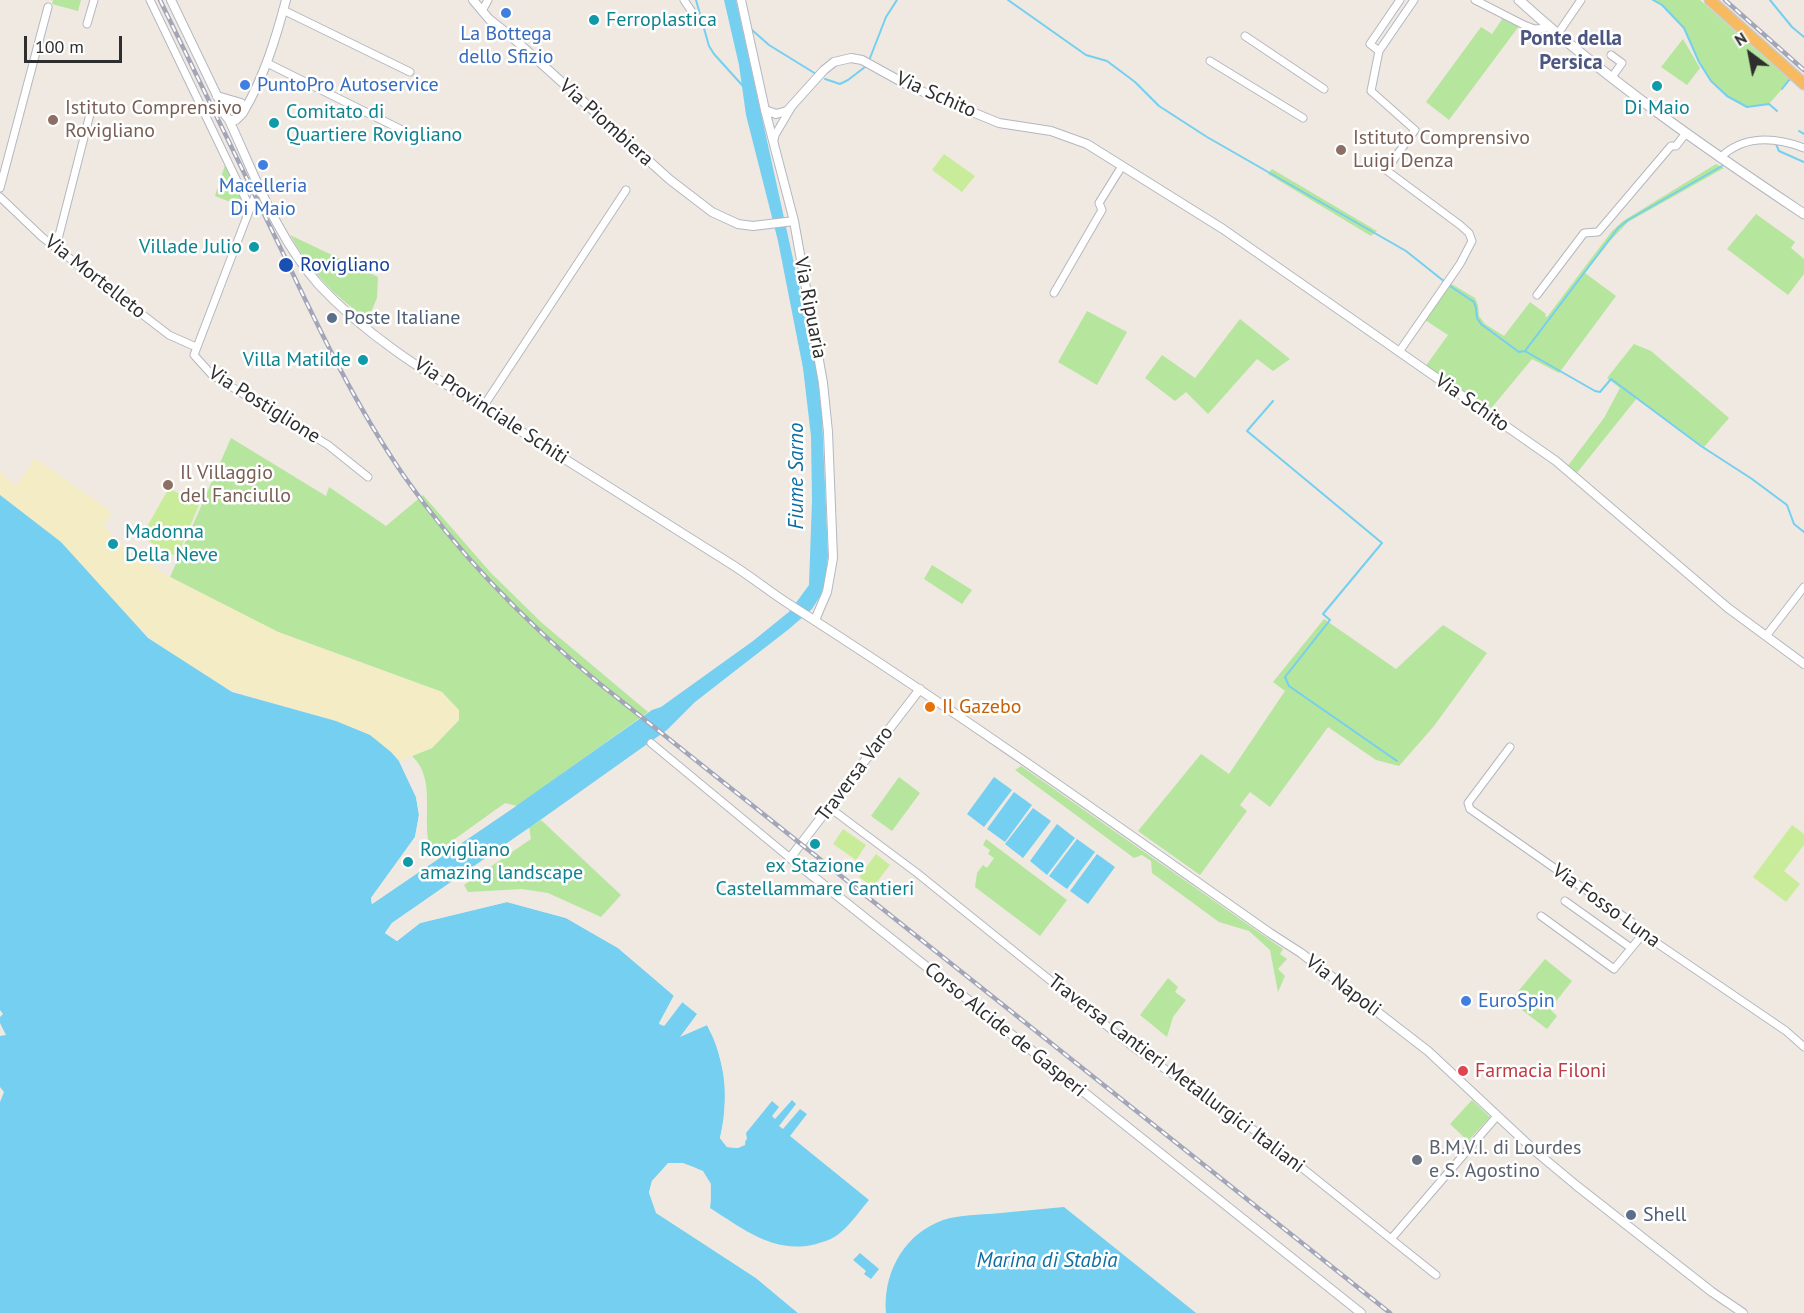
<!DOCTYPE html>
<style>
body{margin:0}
#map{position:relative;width:1804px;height:1313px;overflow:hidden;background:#efe9e1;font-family:"PT Sans",sans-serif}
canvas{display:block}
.north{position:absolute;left:1720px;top:24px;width:60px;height:60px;-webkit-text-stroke:4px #fff;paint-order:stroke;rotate:328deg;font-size:16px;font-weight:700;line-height:24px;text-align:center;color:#2e2e2e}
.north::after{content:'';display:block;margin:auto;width:21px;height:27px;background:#2e2e2e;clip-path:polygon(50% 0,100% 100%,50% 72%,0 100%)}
.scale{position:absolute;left:24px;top:36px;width:98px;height:27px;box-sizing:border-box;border:3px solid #2e2e2e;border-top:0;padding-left:8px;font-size:18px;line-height:21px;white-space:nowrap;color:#2e2e2e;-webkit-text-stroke:4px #fff;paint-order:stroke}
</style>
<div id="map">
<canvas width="1804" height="1313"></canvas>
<div class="north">N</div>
<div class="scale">100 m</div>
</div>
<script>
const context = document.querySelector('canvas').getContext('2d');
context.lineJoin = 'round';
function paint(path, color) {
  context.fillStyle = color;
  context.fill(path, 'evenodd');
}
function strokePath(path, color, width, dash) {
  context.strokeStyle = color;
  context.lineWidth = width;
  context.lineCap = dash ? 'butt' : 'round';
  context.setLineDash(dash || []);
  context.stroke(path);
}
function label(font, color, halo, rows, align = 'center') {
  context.font = font + ' "PT Sans",sans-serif';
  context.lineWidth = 5;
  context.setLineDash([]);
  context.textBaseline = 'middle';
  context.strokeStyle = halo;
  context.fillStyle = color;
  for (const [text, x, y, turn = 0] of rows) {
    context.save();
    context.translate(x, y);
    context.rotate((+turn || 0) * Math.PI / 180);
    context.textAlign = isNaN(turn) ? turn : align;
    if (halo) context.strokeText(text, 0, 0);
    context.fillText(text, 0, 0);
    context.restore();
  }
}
paint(new Path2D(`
 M53 0H81L78 11 52 4Z
 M1653 0H1700L1790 80 1769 104 1747 107 1727 96 1711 81 1699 62 1684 28 1662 5Z
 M1503 18 1519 26 1449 120 1426 102 1481 27 1492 34Z
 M1683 39 1700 68 1687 85 1661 67Z
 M226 162 246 203V208L215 196Z
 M1716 164 1724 168 1628 222 1610 241 1585 273 1616 296 1559 373 1532 359 1489 411 1425 367 1448 335 1425 320 1450 283 1475 298 1478 305 1479 316 1485 324 1504 336 1530 302 1546 314 1545 316 1547 317 1612 231 1623 221Z
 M1272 169 1377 231 1371 236 1268 174Z
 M1756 214 1795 242 1791 248 1804 259V274L1788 295 1727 249Z
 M290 235 378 277 377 298 368 319C335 298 309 269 290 235Z
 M1087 311 1127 332 1097 385 1058 362Z
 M1240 319 1290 359 1273 371 1257 359 1208 414 1186 392 1175 401 1145 378 1162 355 1195 378Z
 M1634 344 1651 351 1729 418 1704 447 1637 398 1576 474 1567 467 1604 418 1620 388 1607 378Z
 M231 438 326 496 329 487 386 526 423 495 491 573 542 623 648 712 517 806 505 803 438 851H431C420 822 438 780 412 756L432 748 459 720 442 692 278 632 170 577Z
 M932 565 972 590 962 604 924 579Z
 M1324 619 1396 669 1443 625 1487 653 1434 726 1399 766 1376 760 1328 727 1270 807 1250 792 1240 805 1247 811 1200 875 1138 831 1201 754 1229 774 1285 691 1273 682Z
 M1021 766 1283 949 1280 954 1287 959 1278 969 1285 976 1278 992 1270 950 1249 931 1219 922 1152 873 1151 861 1142 855 1134 858 1015 770Z
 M899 777 920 793 892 831 871 816Z
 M541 820 621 895 601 917 548 893 522 889 468 892 464 885 531 839 529 828Z
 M986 839 1067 900 1040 936 975 887 977 873 983 865 987 868 994 858 988 854 990 850 983 845Z
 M1545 959 1572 981 1550 1009 1557 1016 1547 1029 1510 1001Z
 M1168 978 1178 987 1175 992 1186 1000 1173 1017 1167 1037 1140 1015Z
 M1472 1100 1490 1117 1468 1141 1450 1124Z`), '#b6e59e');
paint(new Path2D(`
 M35 458 112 512 104 527 122 546 170 577 278 632 442 692 459 710V720L432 748 399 761 370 735 336 721 249 696 224 687 158 645 0 495V470L15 487Z`), '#f3ecc5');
paint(new Path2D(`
 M944 154 975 176 962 192 932 170Z
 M169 488 199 505 177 557 141 537Z
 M1792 825 1804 834V845L1784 871 1800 884 1786 902 1753 877Z
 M843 829 866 845 856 860 833 844Z
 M876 854 890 865 873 887 859 877Z`), '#c9ec9a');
paint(new Path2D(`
 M724 0H736L816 363 822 417 828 555 826 577 821 595 812 609 789 629 695 702 667 730 529 828 392 923 385 933 397 941 420 923 507 902 566 918 618 948 674 996 659 1023 665 1025 682 1002 697 1014 681 1036 707 1025C726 1061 729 1099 720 1138L727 1147 738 1148 747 1139 746 1133 772 1101 779 1107 772 1116 775 1119 792 1100 796 1104 779 1126 783 1129 800 1109 807 1114 790 1136 869 1200C860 1210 852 1223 841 1232 834 1239 821 1243 812 1245 772 1253 742 1228 710 1208 715 1175 700 1163 668 1163L652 1181 649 1192 657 1213 756 1278 798 1313H0V1102L4 1092 0 1087V1036L6 1035 0 1023V1017L3 1014 0 1010V495L61 542 148 638 232 692 336 721 370 735 391 752 399 761 416 797 419 815 415 837 371 898 372 904 516 806 652 710 661 707 753 641 790 611 809 585 812 500 811 436 803 368 778 241 746 115 739 65Z
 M994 777 1012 790 984 827 967 814Z
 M1014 792 1032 805 1005 842 987 829Z
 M1033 808 1051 821 1023 858 1005 844Z
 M1057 824 1075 838 1047 875 1030 861Z
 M1077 839 1095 852 1067 889 1049 876Z
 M1097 854 1115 867 1088 904 1070 891Z
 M1064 1207 1196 1313H886C883 1276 901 1239 936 1223 953 1215 973 1215 990 1214 1015 1212 1039 1209 1064 1207Z
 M860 1253 879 1269 871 1279 864 1274 866 1271 853 1260Z`), '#75cff0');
paint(new Path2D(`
 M402 760 419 797 422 815 418 837 374 899 513 805 516 806 372 904 371 898 415 837 419 815 416 797 399 761Z
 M529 828 530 832 394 925 389 932 397 938 419 921 507 899 567 915 620 945 676 993 677 997 663 1022 680 1000H684L664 1026 659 1024 674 995 618 948 566 918 507 902 420 923 397 941 385 933 392 923Z
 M699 1012V1016L690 1029 708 1022 719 1041 729 1082 727 1120 723 1137 729 1144 737 1145 742 1143 743 1136 746 1133 745 1145 738 1148 727 1147 720 1138 724 1120 726 1082 716 1043 707 1025 680 1037Z
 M669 1163H683L703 1171 711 1184 710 1208 708 1210V1185L701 1173 683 1166H670L655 1182 652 1192 659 1211 758 1275 801 1313H798L756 1278 656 1213 649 1193 652 1181Z`), '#efe9e1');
strokePath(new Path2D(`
 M696 0 709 46 714 54 742 85
 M1008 0 1086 55 1107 61 1135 82 1159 106 1207 137 1406 251 1450 286 1474 302 1476 308 1477 318 1481 324 1519 352 1525 351 1618 228 1628 220 1722 166
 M1653 0 1662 5 1684 28 1699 62 1711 81 1727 96 1747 107 1769 104 1777 111
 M1770 0 1792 27 1804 37
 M752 30 769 45 816 74
 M870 58 886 17 897 0
 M825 79 840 84 848 80 865 67
 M1782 89 1790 79
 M1799 131 1804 134
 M1776 144 1779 151 1804 162
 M1525 351 1595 391 1600 392 1611 379 1701 446 1752 479 1787 505 1794 524 1804 532
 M1273 401 1247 431 1382 543 1323 614 1330 620 1285 677 1289 686 1397 761`), '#75cff0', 2);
const minor = new Path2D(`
 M150 0 250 208
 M684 0 694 15
 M1475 0 1524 25 1534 29 1549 28
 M283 10 410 72
 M482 11 488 0
 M87 24 94 0
 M1557 35 1581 0
 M1245 36 1324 89
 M1379 51 1370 44 1400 0
 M1611 55 1622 63 1612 77
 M1210 61 1303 118
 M267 63 404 131
 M774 140 775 135 791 108
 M1720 158C1743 135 1775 137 1804 148
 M259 185 194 355 212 375 328 445 368 477
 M0 188 48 7
 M0 197 42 237 169 335 196 347
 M56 247 90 114
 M1054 293 1102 210 1099 203 1122 166
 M1537 295 1584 233 1598 232 1671 146H1676L1686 133
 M1399 352 1460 264 1472 241 1469 233 1460 225 1386 170 1415 130 1371 91 1379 51 1414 0
 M483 407 626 190
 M1766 636 1804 587
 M651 743 790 858
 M1510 747 1468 803 1470 809 1633 923 1645 935 1786 1031 1804 1047
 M830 808 917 873 1133 1047 1261 1135 1436 1275
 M1565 901 1631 948
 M1541 916 1614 969 1643 934
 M1391 1239 1497 1116`);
const tertiary = new Path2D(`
 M171 0 223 108
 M473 0 489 19 513 38 669 179 712 212 738 224 753 226 794 221
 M741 0 765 110 794 221 823 383 828 432 833 558 827 592 815 620
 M217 96 241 103 243 113 236 120H229L223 112 224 106 231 101
 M765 110 776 114 787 111 824 70 834 62 851 58 862 60 909 86 999 123 1051 131 1087 144 1223 229 1556 461 1728 608 1804 664
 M244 111C264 77 276 38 286 0
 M229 120C255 176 277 238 319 285 371 341 439 380 503 420 579 468 655 516 731 564 752 577 771 593 792 606 955 710 1112 822 1270 933L1301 953 1428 1051 1535 1151 1577 1186 1712 1292 1743 1313
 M920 689 790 858 1361 1313`);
const secondary = new Path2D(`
 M1519 0C1607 80 1705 148 1804 214`);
const trunk = new Path2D(`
 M1710 0 1804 84`);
strokePath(minor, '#b4b7c1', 9);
strokePath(tertiary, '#b4b7c1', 10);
strokePath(secondary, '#b4b7c1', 11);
strokePath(trunk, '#c9c9c9', 13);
strokePath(minor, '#fff', 7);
strokePath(tertiary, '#fff', 8);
strokePath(secondary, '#fff', 9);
strokePath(trunk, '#f8ba60', 10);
const rail = new Path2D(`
 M160 0C200 83 241 166 281 249 318 327 355 405 404 476 459 555 526 623 600 684L1390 1313
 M1725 0 1804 70`);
strokePath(rail, '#a3a6b8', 4.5);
strokePath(rail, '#fff', 2, [7]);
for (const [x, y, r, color] of [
 [506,13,6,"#3f7fe0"],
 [594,20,6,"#0f9aa8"],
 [245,85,6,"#3f7fe0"],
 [1657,86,6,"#0f9aa8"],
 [53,120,6,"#8d6e63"],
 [274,123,6,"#0f9aa8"],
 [1341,150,6,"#8d6e63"],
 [263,165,6,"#3f7fe0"],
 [254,247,6,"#0f9aa8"],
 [286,265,8,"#1a4fb4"],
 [332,318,6,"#5c6f8a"],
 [363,360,6,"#0f9aa8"],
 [168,485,6,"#8d6e63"],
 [113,544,6,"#0f9aa8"],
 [930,707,6,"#e8710a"],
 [815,844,6,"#0f9aa8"],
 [408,862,6,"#0f9aa8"],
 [1466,1001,6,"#3f7fe0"],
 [1463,1071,6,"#e0444e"],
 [1417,1160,6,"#6b7280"],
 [1631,1215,6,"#5c6f8a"]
]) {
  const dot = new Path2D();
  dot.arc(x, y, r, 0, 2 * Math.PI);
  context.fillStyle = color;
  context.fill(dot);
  strokePath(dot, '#fff', 2);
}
label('20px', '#0d838f', '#fff', [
 ["Ferroplastica",606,20],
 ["Di Maio",1657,108,"center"],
 ["Comitato di",286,112],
 ["Quartiere Rovigliano",286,135],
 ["Villade Julio",242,247,"right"],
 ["Villa Matilde",351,360,"right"],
 ["Madonna",125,532],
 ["Della Neve",125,555],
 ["Rovigliano",420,850],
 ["amazing landscape",420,873],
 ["ex Stazione",815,866,"center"],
 ["Castellammare Cantieri",815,889,"center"]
], 'left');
label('20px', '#366cbe', '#fff', [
 ["La Bottega",506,34],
 ["dello Sfizio",506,57],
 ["PuntoPro Autoservice",257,85,"left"],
 ["Macelleria",263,186],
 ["Di Maio",263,209],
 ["EuroSpin",1478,1001,"left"]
]);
label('20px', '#2e2e2e', '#fff', [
 ["Via Schito",936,95,24],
 ["Via Piombiera",606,123,42],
 ["Via Mortelleto",95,277,38],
 ["Via Ripuaria",810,308,79],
 ["Via Schito",1472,403,35],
 ["Via Postiglione",264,405,32],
 ["Via Provinciale Schiti",491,411,33],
 ["Traversa Varo",855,774,-53],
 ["Via Fosso Luna",1606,906,36],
 ["Via Napoli",1343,986,37],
 ["Corso Alcide de Gasperi",1005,1030,39],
 ["Traversa Cantieri Metallurgici Italiani",1176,1074,37]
]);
label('20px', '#785e54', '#fff', [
 ["Istituto Comprensivo",65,108],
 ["Rovigliano",65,131],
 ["Istituto Comprensivo",1353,138],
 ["Luigi Denza",1353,161],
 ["Il Villaggio",180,473],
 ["del Fanciullo",180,496]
], 'left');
label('20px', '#164399', '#fff', [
 ["Rovigliano",300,265]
], 'left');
label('20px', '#4e5e75', '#fff', [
 ["Poste Italiane",344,318],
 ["Shell",1643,1215]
], 'left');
label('20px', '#c56008', '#fff', [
 ["Il Gazebo",942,707]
], 'left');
label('20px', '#be3a42', '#fff', [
 ["Farmacia Filoni",1475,1071]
], 'left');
label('20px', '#5b616d', '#fff', [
 ["B.M.V.I. di Lourdes",1429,1148],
 ["e S. Agostino",1429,1171]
], 'left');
label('bold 21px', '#4d5680', '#fff', [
 ["Ponte della",1571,39],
 ["Persica",1571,63]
]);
label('italic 21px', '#0d6fa3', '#fff', [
 ["Fiume Sarno",797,476,-90],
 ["Marina di Stabia",1047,1261]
]);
</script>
